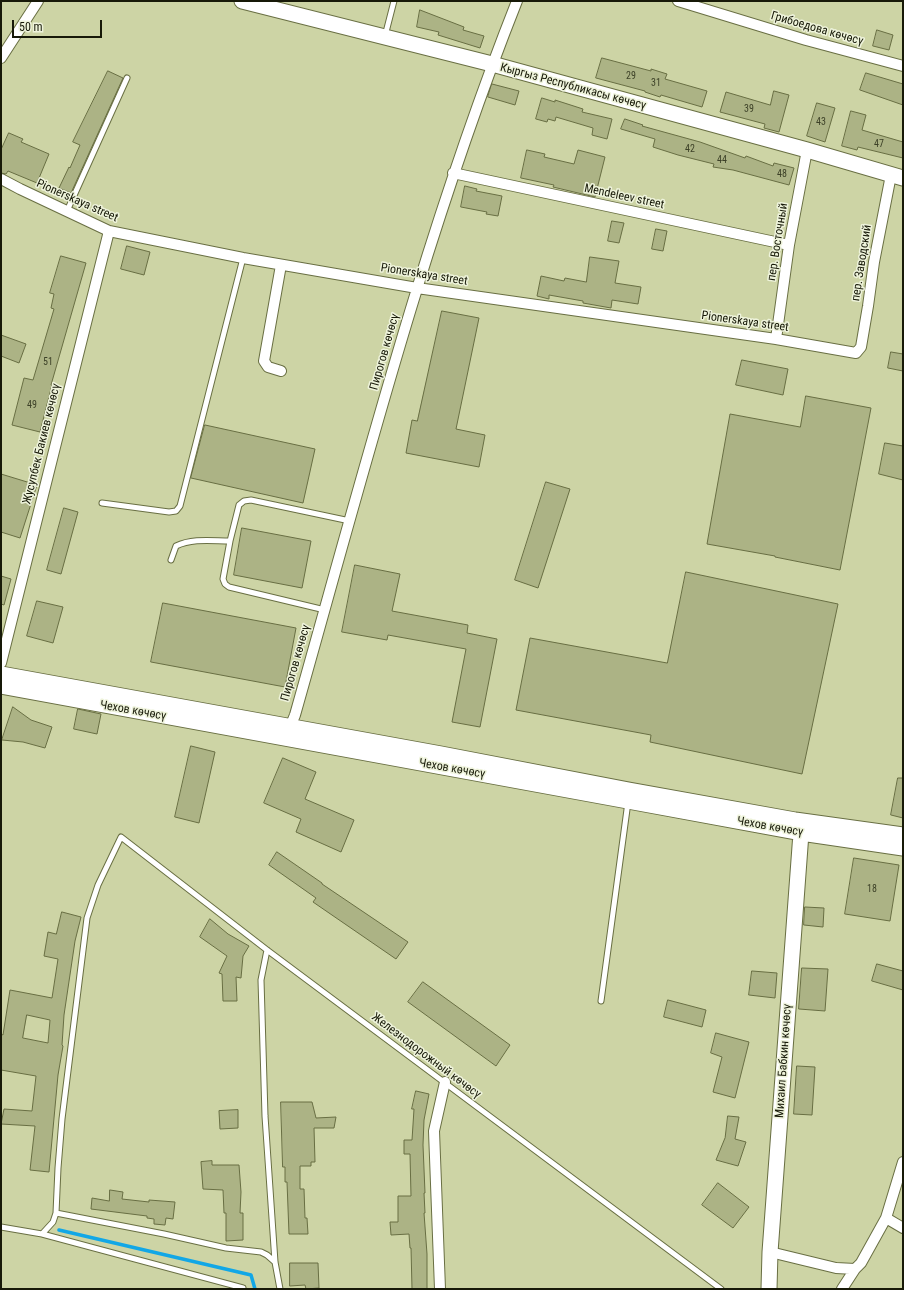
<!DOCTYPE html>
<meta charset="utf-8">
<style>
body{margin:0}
#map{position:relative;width:904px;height:1290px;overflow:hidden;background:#cdd4a5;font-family:"Roboto Condensed",sans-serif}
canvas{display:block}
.frame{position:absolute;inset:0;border:2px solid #171908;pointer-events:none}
.scale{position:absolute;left:12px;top:20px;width:90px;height:18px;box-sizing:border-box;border:2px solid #171908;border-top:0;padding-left:5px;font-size:12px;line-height:14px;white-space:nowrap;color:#171908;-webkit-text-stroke:3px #eef3db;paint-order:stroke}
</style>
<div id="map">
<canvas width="904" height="1290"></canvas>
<div class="frame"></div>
<div class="scale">50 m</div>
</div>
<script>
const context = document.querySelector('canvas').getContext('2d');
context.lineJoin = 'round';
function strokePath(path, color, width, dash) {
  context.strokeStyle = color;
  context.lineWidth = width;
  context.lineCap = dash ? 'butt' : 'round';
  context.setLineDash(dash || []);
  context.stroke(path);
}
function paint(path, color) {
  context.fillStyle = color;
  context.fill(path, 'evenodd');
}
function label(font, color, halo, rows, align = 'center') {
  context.font = font + ' "Roboto Condensed",sans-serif';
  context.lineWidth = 3;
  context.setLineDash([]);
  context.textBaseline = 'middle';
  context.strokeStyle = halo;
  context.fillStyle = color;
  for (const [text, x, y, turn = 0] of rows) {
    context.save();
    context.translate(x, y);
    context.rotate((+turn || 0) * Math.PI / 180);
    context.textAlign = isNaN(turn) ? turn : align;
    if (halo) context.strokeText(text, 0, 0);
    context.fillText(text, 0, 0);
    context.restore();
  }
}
strokePath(new Path2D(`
 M59 1230 251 1275 255 1289`), '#12a7e6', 3.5);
const building = new Path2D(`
 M420 10 464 27 463 30 484 36 480 48 438 35 439 32 417 27Z
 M877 30 893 35 889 50 873 46Z
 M602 58 651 71V69L667 74 665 79 707 91 702 107 661 95 660 97 645 92V91L596 78Z
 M108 71 123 78 71 193 59 188 69 167 70 168 80 145 73 142Z
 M866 73 903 84V105L860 90Z
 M492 84 519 91 515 105 488 97Z
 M774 91 789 95 779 132 764 128 765 124 720 112 726 92 770 105Z
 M542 98 555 102V100L583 109 582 112 612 119 607 139 592 135 593 128 556 117 555 121 548 119 547 122 536 119Z
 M817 103 835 108 825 142 807 136Z
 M851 111 866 115 862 130 903 142V158L858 147 857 150 842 146Z
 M625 119 643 125 642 126 700 142 745 158 746 156 773 166 774 163 794 168 789 185 733 170 713 167 714 164 678 155 653 147 655 139 621 129Z
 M9 133 23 139 21 142 49 154 37 183 8 171 6 174 1 173V150Z
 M527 150 545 154 544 157 574 164 578 150 605 157 595 197 553 187 554 185 521 178Z
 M465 186 477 189 476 191 502 196 498 216 486 214 487 212 461 207Z
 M612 221 624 223 619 243 608 241Z
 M656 229 667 231 663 251 652 249Z
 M127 246 150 252 144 275 121 269Z
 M61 256 86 263 51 385H52L40 432 12 425 24 378 33 380 54 309 51 308 54 294 50 293Z
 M590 257 619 261 615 283 641 287 638 304 612 300 611 308 583 303V301L549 295V299L537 296 541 276 564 281 565 278 586 282Z
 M442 311 479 318 456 429 485 435 479 467 406 453 412 420 417 421Z
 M1 335 26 344 19 363 1 356Z
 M891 352 903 354V371L888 368Z
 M742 360 788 369 783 395 736 385Z
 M806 396 871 408 840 570 775 557V556L707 544 730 414 800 427Z
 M205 425 315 449 303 503 191 478Z
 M885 443 903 446V480L879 474Z
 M1 474 37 485 20 538 1 532Z
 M546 482 570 489 538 588 515 580Z
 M64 508 78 512 61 574 47 570Z
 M242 528 311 541 302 588 234 575Z
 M355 565 400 574 392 611 468 625 467 633 497 639 480 727 452 722 466 649 388 635 387 640 342 632Z
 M686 572 838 604 802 774 650 742 651 735 516 710 530 638 667 663Z
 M1 576 11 579 4 605 1 604Z
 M37 601 63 607 53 643 27 636Z
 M163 603 296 628 285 687 151 662Z
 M13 707 31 720 52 727 45 748 23 742 2 740Z
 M78 709 101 714 97 734 74 729Z
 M191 746 215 752 199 823 175 817Z
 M283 758 316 772 305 799 354 820 341 852 296 832 301 819 264 803Z
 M898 778H903V818L891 815Z
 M277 852 322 883V884L408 942 396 959 313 902 316 898 269 865Z
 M854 858 899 865 890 921 845 914Z
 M805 907 824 908 823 927 804 925Z
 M62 912 81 917 75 941 64 1015 62 1045 63 1046 58 1075 49 1172 30 1170 35 1126 1 1124 4 1109 32 1111 36 1076 1 1070V1034L3 1035 10 990 52 998 58 959 44 956 48 932 56 934ZM27 1015 50 1020 48 1043 23 1038Z
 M210 919 228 934 249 946 243 956 241 978 236 977 237 1001H223L222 974 219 973 227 956 200 937Z
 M877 964 903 971V990L872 981Z
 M802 968 828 969 825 1011 799 1009Z
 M752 971 777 973 775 998 749 995Z
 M423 982 510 1045 496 1066 408 1002Z
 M668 1000 706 1010 702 1027 664 1017Z
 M716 1033 749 1042 735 1098 713 1092 722 1057 711 1053Z
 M797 1066 815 1067 812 1115 794 1114Z
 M416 1091 429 1094 424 1120 423 1145 425 1193H424L425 1213H424L427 1254V1289H412L411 1248H410L409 1234 391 1235 390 1222H398V1196H411L410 1154H404V1140H412L414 1109H412Z
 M281 1102H312L316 1118 336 1117 334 1128H314L315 1162H311V1166H300V1189H304L305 1218H307L308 1234H289L287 1182H285V1167H283Z
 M238 1110V1128L220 1129 219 1111Z
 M728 1116 739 1117 735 1139 746 1142 738 1166 716 1160 725 1138Z
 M212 1161V1165H239L241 1192 240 1213H243V1240L226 1241V1213H224L223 1190 203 1189 201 1162Z
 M718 1183 749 1207 733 1228 702 1205Z
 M110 1190 123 1192 122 1199 149 1202V1200L175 1202 173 1219 166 1218 165 1225 154 1224V1219L147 1218V1216L91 1209 92 1198 109 1201Z
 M290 1263H318L319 1288 306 1289 305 1285 290 1286Z`);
paint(building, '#acb385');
strokePath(building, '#686e43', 1);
const lane = new Path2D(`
 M385 36 394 1
 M67 211 127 78
 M102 503 169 512 176 511 180 506 243 258
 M171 560 176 546C193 538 212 541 230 541
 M325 610 229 587 225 584 223 579 230 541 239 505 244 501 251 500 350 521
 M267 950 261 980 265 1116 275 1262 280 1289
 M601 1001 628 802
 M56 1213 164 1234 226 1248 261 1252 267 1255 275 1262
 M1 1227 42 1234 243 1288
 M42 1234 53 1222 56 1213 58 1168 62 1119 87 918 98 885 121 837 267 950 721 1289`);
const street = new Path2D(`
 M678 1 806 40 903 66
 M1 58 38 1
 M453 173 789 245
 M1 179 20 189 109 231 243 258 417 288 776 339 856 353 861 347 868 306 874 262 891 175
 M281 265 264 361 268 367 281 371
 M776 339 789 245 807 150
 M1 663 109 231
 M288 732 295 715C363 475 425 233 517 1
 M886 1218 903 1228
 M770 1252 836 1268 855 1269 861 1263 886 1218 903 1162
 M440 1289 434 1131 445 1082
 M842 1289 855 1269`);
const secondary = new Path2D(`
 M242 1 492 64 807 150 903 178
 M1 674 441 754 629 790 795 820 903 835
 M1 686 628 801 801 833 903 848
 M769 1289 770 1252 801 833V829L805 824`);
strokePath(lane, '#696f43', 7);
strokePath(street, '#696f43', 12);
strokePath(secondary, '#696f43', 17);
strokePath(lane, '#fff', 5);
strokePath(street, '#fff', 10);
strokePath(secondary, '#fff', 15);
label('10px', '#3c4027', null, [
 ["29",631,76],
 ["31",656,83],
 ["39",749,109],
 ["43",821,122],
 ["47",879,144],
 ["42",690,149],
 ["44",722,160],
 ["48",782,174],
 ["51",48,362],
 ["49",32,405],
 ["18",872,889]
]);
label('12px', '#171908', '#eef3db', [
 ["Грибоедова көчөсү",817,29,16],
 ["Кыргыз Республикасы көчөсү",573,87,15],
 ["Mendeleev street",624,197,12],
 ["Pionerskaya street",77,201,24],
 ["пер. Восточный",778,242,-81],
 ["пер. Заводский",862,263,-81],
 ["Pionerskaya street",424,275,9],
 ["Pionerskaya street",745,322,8],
 ["Пирогов көчөсү",385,352,-74],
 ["Жусупбек Бакиев көчөсү",42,444,-76],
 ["Пирогов көчөсү",296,663,-74],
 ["Чехов көчөсү",133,711,10],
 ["Чехов көчөсү",452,769,10],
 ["Чехов көчөсү",770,827,10],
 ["Железнодорожный көчөсү",426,1056,37],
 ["Михаил Бабкин көчөсү",784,1061,-86]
]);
</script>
